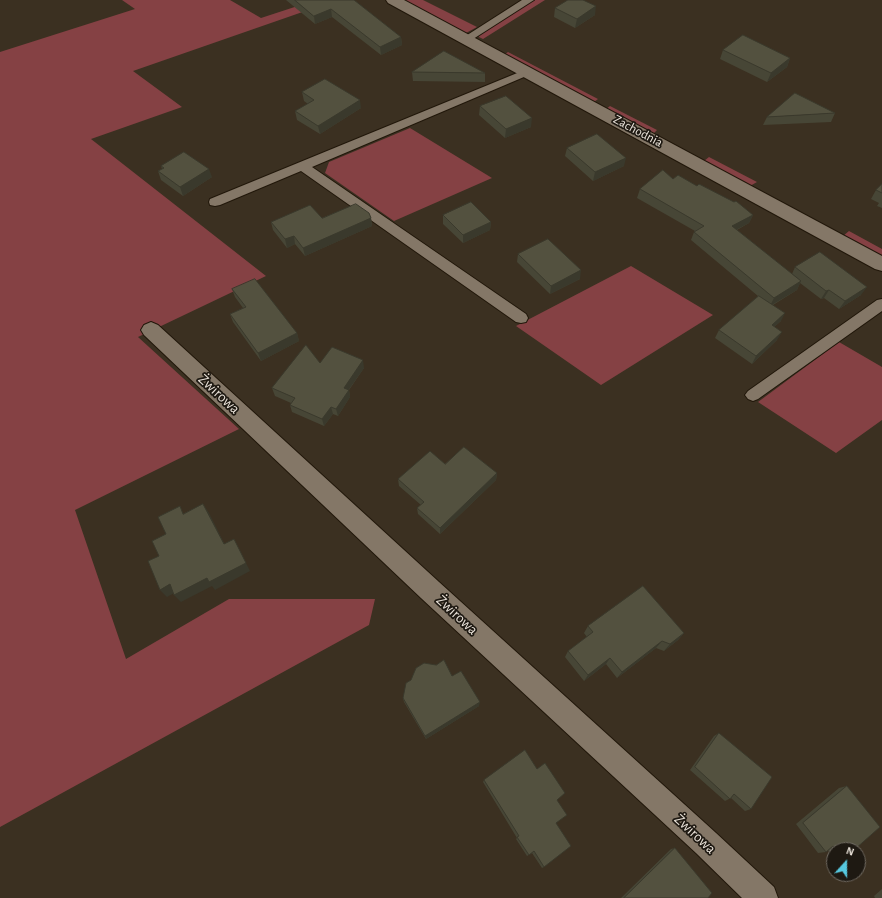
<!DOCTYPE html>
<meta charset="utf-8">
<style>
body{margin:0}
#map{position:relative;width:882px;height:898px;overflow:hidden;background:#3b3021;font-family:"Alegreya Sans",sans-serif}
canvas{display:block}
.north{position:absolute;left:826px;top:842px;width:40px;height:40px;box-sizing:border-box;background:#1e1912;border:1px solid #706a62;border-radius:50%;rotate:21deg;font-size:11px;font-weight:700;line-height:16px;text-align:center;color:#ebe4db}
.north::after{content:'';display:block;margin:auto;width:14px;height:18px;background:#56c9e0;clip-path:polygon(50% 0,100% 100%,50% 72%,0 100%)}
</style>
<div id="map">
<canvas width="882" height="898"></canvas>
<div class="north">N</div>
</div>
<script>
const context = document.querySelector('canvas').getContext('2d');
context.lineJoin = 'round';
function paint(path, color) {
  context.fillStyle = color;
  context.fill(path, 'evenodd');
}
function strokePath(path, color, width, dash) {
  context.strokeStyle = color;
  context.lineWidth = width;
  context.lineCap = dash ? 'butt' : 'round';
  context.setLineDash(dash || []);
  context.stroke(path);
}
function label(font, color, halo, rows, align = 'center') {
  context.font = font + ' "Alegreya Sans",sans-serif';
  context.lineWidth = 3.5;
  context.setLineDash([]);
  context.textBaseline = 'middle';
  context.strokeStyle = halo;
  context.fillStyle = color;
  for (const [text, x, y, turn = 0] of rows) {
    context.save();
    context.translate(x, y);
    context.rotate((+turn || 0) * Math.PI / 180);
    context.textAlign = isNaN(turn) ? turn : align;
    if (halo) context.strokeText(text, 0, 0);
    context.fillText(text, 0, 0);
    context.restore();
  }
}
paint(new Path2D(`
 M122 0H230L261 18 316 0H337L133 71 182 107 91 139 266 276 138 337 239 429 75 510 126 659 229 599H375L369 625 0 827V52L135 9Z
 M403 0H423L477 27 466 33Z
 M534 0H545L483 39 479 37V34Z
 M508 52 598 99 594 102 504 55Z
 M610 106 657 130 653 134 606 109Z
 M410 128 492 178 394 221 325 173 329 162Z
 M709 157 757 182 750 186 704 161Z
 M849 231 882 249V256L843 236Z
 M631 266 713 315 601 385 516 326Z
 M839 342 882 367V420L836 453 758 402Z`), '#854144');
const service = new Path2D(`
 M522 0H534L470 41H462L461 39Z
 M527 69 531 70 533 72 531 74 312 167 526 314 528 318 526 322 521 323 516 322 301 171 220 205 215 206 210 205 209 202 210 199Z
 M882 299V311L758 399 753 401 748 399 745 395 748 391 877 300Z`);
const minor = new Path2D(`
 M386 0H404L882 256V271L875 269 388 3Z
 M151 322 158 325 439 582 716 833 774 887 778 898H742L696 853 421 598 144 335 141 330 144 325Z`);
strokePath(service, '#21170a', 2);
strokePath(minor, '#21170a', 2);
paint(service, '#847767');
paint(minor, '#847767');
paint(new Path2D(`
 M286 0H354L401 37 402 45 381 55 332 17 315 24Z
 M555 8 595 15 575 28 554 17Z
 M723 50 790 58 787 67 767 82 720 59Z
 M412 72 485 73V82L413 81Z
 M302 92 361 108 320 134 297 120 295 111 308 104 304 101Z
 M480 106 531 127 505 138 479 115Z
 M835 113 831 122 763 125 767 117Z
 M567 148 624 166 593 181 565 156Z
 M161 166 212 177 183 196 161 180 158 171 162 169Z
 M673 179 697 186 753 215 749 223 737 230 792 274 795 267 861 295 839 309 824 298 821 299 800 283 797 290 773 305 781 321 774 327 777 340 752 364 715 338 719 330 758 296 691 240 694 232 695 231 637 198 640 189Z
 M882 184V208L877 206 879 203 871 199 876 190Z
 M443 215 491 222 490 230 463 243 443 224Z
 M322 218H371L372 226 305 256 295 244 287 248 273 230 271 222Z
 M518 254 580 279 550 294 517 262Z
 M232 289 297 333 299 341 261 361 233 322 230 314 243 308 235 297Z
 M320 363 364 368 349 390 350 397 338 416 333 414 324 426 292 412 290 405 291 403 275 396 272 388Z
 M445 464 497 473 496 480 440 534 418 514 417 508 421 505 399 486 398 479Z
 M588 626 684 633 678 640 664 651 656 648 617 678 606 664 584 681 565 657 568 651 587 637 584 633Z
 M452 676 479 706 426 739 404 702 403 698Z
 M719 733 751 809 745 811 731 798 725 801 690 770 714 736Z
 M484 780 557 800 556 823 544 867 542 868 532 853 527 856 516 839 517 838 483 782Z
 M847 786 854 850H834V858L828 850 826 852 818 853 796 824 839 788Z
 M675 848 708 898H621L671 849Z
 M882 889V898H875L874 896Z`), '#474636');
paint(new Path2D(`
 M596 6 595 15 575 28 577 19Z
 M331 9 332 17 315 24 314 16Z
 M401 37 402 45 381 55 380 47Z
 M790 58 787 67 767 82 771 73Z
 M360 100 361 108 320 134 318 126Z
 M532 118 531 127 505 138 506 129Z
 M626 158 624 166 593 181 595 172Z
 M209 169 212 177 183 196 180 187Z
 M753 215 749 223 728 234 732 226Z
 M371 218 372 226 305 256 303 248Z
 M491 222 490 230 463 243V235Z
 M294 236 295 244 287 248 285 239Z
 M581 270 580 279 550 294 551 286Z
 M801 281 797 290 770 306 774 298Z
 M867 287 861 295 839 309 845 301Z
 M829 290 824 298 821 299 826 291Z
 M785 313 781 321 767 333 772 325Z
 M782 332 777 340 752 364 756 356Z
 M297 333 299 341 261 361 258 353Z
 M363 360 364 368 345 395 344 388Z
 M349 390 350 397 338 416 336 409Z
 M331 407 333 414 324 426 322 419Z
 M497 473 496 480 440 534V528Z
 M203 504 209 513 229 553 224 544Z
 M234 539 250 571 215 590 212 586 181 602 174 595Z
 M170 584 176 592 167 597 160 590Z
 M684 633 678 640 664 651 670 644Z
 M662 641 656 648 617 678 622 672Z
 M610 658 606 664 584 681 588 675Z
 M480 702 479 706 426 739 425 736Z`), '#3a392c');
const building = new Path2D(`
 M295 0H354L401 37 380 47 331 9 314 16Z
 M568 0H583L596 6 577 19 555 8Z
 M743 35 790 58 771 73 723 50Z
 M444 51 485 73 412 72Z
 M325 79 360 100 318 126 295 111 314 100 302 92Z
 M795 93 835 113 767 117Z
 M506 96 532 118 506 129 480 106Z
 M597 134 626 158 595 172 567 148Z
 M184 152 209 169 180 187 158 171 164 168 161 166Z
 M663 170 673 179 678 175 697 186 699 184 734 202 736 201 753 215 732 226 801 281 774 298 694 232 704 226 640 189Z
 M882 184V193L876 190Z
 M471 202 491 222 463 235 443 215Z
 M356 204 369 213 371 218 303 248 294 236 285 239 271 222 310 205 322 218Z
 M548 239 581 270 551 286 518 254Z
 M820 252 867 287 845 301 829 290 826 291 795 267Z
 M255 279 297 333 258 353 230 314 246 307 232 289Z
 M759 296 785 313 772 325 782 332 756 356 719 330Z
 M306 345 320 363 332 347 363 360 344 388 349 390 336 409 331 407 322 419 290 405 295 398 272 388Z
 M464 447 497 473 440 528 417 508 424 502 398 479 430 451 445 464Z
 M203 504 224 544 234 539 246 563 209 582 207 578 174 595 170 584 160 590 148 561 159 556 152 541 166 534 158 517 180 506 183 514Z
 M643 586 684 633 670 644 662 641 622 672 610 658 588 675 568 651 593 632 588 626Z
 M444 660 452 676 461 671 480 702 425 736 403 698 406 683 411 680 416 668 424 663 436 665Z
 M719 733 772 777 751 809 734 794 730 799 695 767Z
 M525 750 537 769 545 763 565 793 557 800 567 815 556 823 571 846 544 867 534 851 529 855 517 837 519 836 484 780Z
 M847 786 880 827 854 850H836L833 846 826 852 803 823Z
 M675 848 712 893 708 898H624Z`);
paint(building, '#53513f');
strokePath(building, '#3a392c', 1);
label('13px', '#ebe4db', '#1e1912', [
 ["Zachodnia",638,131,28]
]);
label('15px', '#ebe4db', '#1e1912', [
 ["Żwirowa",219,394,43],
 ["Żwirowa",457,615,43],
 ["Żwirowa",695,834,43]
]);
</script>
